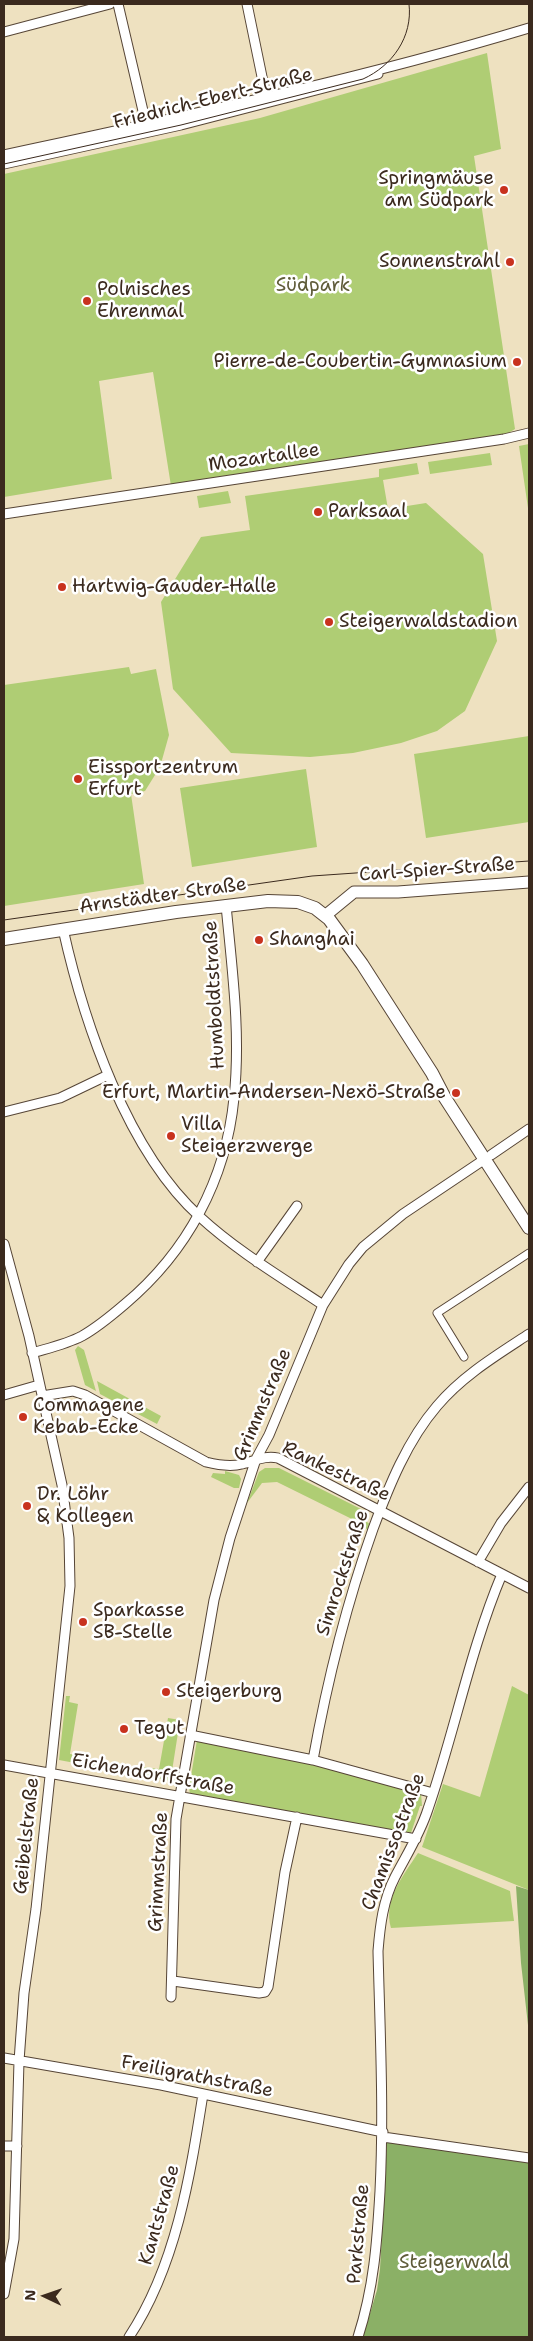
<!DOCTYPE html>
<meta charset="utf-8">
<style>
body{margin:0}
#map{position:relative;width:533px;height:2341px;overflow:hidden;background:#eee1c0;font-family:"Shantell Sans",sans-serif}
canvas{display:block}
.frame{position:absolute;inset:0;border:5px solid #3b2a1e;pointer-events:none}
.north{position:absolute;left:20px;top:2271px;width:50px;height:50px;-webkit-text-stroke:4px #fff;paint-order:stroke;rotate:273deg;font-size:14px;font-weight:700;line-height:20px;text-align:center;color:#3b2a1e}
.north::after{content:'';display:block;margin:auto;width:18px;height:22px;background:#3b2a1e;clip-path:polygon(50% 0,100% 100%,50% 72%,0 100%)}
</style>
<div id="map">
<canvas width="533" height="2341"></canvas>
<div class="frame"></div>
<div class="north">N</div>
</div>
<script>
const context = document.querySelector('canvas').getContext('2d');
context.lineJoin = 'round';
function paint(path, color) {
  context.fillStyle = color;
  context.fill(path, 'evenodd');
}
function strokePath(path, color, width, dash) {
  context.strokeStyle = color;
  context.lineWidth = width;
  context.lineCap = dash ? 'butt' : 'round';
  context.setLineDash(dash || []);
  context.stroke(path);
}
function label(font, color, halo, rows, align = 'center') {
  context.font = font + ' "Shantell Sans",sans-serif';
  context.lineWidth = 5;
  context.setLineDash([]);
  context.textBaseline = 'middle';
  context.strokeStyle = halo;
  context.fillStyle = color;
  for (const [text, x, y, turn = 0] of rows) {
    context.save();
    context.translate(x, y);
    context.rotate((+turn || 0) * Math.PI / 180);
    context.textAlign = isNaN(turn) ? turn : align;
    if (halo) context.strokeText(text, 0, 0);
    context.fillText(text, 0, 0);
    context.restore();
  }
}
paint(new Path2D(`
 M487 53 501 149 474 156 515 429 502 437 171 486 153 372 99 381 112 479 4 497V174L260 118Z
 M529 444V515L519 446Z
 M490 453 492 465 430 474 428 462Z
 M417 463 419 474 383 480 388 509 426 503 483 554 497 641 465 711 437 731 401 743 353 753 310 757 231 753 173 689 161 602 201 537 250 530 245 496 379 477V469Z
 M228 491 231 503 199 508 197 496Z
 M129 667 131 674 156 669 169 735 160 767 145 791 131 794 144 884 4 906V685Z
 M529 736V822L426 838 414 754Z
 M306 769 317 847 192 867 180 788Z
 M78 1346 84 1350 96 1391 85 1385 75 1350Z
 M97 1381 161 1416 157 1424 100 1394Z
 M265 1468H279L367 1512V1522L370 1524 367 1530 364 1525 277 1482 262 1483 247 1503 259 1472Z
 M225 1471 239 1475 241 1479 239 1488H234L211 1477 213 1473 225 1474Z
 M512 1686 529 1695V1890L422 1847 443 1784 480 1797Z
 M66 1696H70L69 1702 78 1704 70 1754 77 1755 76 1762 114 1768 115 1761 123 1765V1772L59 1760Z
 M168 1718 180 1720 172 1771 179 1772 177 1782 142 1776 143 1767 159 1769Z
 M197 1740 312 1763 421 1793 422 1806H420L411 1833 190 1794 189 1788Z
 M418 1853 510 1891 514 1921 391 1928C383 1900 403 1876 418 1853Z`), '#afcd74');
paint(new Path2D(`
 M516 1886 529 1890V2034L521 1963Z
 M387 2140 529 2161V2337H363L377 2290 380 2269Z`), '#8bb066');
const pedestrian = new Path2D(`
 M464 1357 437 1313 529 1253`);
const minor = new Path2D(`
 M118 4 147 128
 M247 4 267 101
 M4 32 110 4
 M4 155C180 117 357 80 529 28
 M4 164 181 125 378 74
 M4 514 504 439 529 433
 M63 929C84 1023 127 1151 200 1217 237 1251 281 1277 323 1305
 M4 1112 60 1098 108 1075
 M491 1155 529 1129
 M4 1244 29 1336 62 1485 69 1538 70 1586 36 1909 24 1993 19 2061 14 2239 4 2294
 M257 1262 297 1206
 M32 1353C49 1348 67 1344 82 1336 98 1327 111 1316 125 1304 187 1252 226 1180 234 1098 241 1034 232 969 226 905
 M4 1395 39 1385
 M42 1396 73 1391 85 1395 206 1462C218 1465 231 1467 242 1464 255 1461 265 1455 278 1458L529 1588
 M478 1562 501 1523 529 1487
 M190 1735 313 1760 433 1793
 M313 1760C327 1682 346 1605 373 1529 389 1486 407 1441 437 1406 462 1376 497 1355 529 1334
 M4 1765 416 1839
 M173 1981 259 1993 265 1992 268 1987 285 1872 297 1817
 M171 1997 176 1819 214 1600 230 1538 256 1459 269 1435 323 1305 349 1264 363 1247 403 1214 485 1159
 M4 2058 161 2085 383 2132
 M383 2137 529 2158
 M4 2146H17
 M129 2337C176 2266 190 2177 203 2094
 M358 2337C374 2287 377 2243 380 2191 384 2111 380 2031 378 1951 380 1926 383 1900 395 1877 407 1854 420 1834 428 1809 455 1731 470 1650 502 1574`);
const tertiary = new Path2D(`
 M326 915 354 892H398L529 882`);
const secondary = new Path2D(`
 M4 939 176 912 268 901 298 902 315 908 329 919 362 964 432 1073 445 1098 529 1228`);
strokePath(pedestrian, '#564536', 9);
strokePath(minor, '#564536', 11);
strokePath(tertiary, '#564536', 13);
strokePath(secondary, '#564536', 14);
strokePath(pedestrian, '#fff', 7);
strokePath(minor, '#fff', 9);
strokePath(tertiary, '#fff', 11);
strokePath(secondary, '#fff', 12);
strokePath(new Path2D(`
 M4 164 181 125 363 79C392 66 413 37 409 4
 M4 920 312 876 529 861`), '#3b2a1e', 1);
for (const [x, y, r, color] of [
 [504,190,5,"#c8321e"],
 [510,262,5,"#c8321e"],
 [87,301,5,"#c8321e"],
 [517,362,5,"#c8321e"],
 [318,512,5,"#c8321e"],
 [62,587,5,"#c8321e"],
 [329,622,5,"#c8321e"],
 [78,779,5,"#c8321e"],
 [259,940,5,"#c8321e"],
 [456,1093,5,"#c8321e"],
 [171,1136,5,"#c8321e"],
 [23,1417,5,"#c8321e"],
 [27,1506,5,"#c8321e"],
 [83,1622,5,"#c8321e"],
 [166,1692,5,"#c8321e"],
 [124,1729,5,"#c8321e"]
]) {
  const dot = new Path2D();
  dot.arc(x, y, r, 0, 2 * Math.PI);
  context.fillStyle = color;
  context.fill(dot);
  strokePath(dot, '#fff', 2);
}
label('19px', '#3b2a1e', '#fff', [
 ["Friedrich-Ebert-Straße",213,99,-14],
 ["Mozartallee",264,458,-8],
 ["Carl-Spier-Straße",437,870,-4],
 ["Arnstädter Straße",163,896,-8],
 ["Humboldtstraße",215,995,-93],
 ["Grimmstraße",263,1405,-67],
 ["Rankestraße",336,1472,25],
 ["Simrockstraße",343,1573,-72],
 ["Eichendorffstraße",153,1775,10],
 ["Geibelstraße",27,1836,-84],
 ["Chamissostraße",394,1842,-69],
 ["Grimmstraße",159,1872,-87],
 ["Freiligrathstraße",197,2077,11],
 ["Kantstraße",160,2215,-74],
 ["Parkstraße",359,2234,-85]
]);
label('19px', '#3b2a1e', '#fff', [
 ["Springmäuse",494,179,"right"],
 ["am Südpark",494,201,"right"],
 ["Sonnenstrahl",500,262,"right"],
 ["Polnisches",97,290],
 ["Ehrenmal",97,312],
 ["Pierre-de-Coubertin-Gymnasium",507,362,"right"],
 ["Parksaal",328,512],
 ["Hartwig-Gauder-Halle",72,587],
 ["Steigerwaldstadion",339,622],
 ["Eissportzentrum",88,768],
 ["Erfurt",88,790],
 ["Shanghai",269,940],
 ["Erfurt, Martin-Andersen-Nexö-Straße",446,1093,"right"],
 ["Villa",181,1125],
 ["Steigerzwerge",181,1147],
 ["Commagene",33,1406],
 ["Kebab-Ecke",33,1428],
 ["Dr. Löhr",37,1495],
 ["& Kollegen",37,1517],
 ["Sparkasse",93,1611],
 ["SB-Stelle",93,1633],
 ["Steigerburg",176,1692],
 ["Tegut",134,1729]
], 'left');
label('19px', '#5e5b38', '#fff', [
 ["Südpark",313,286],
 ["Steigerwald",454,2263]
]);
</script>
